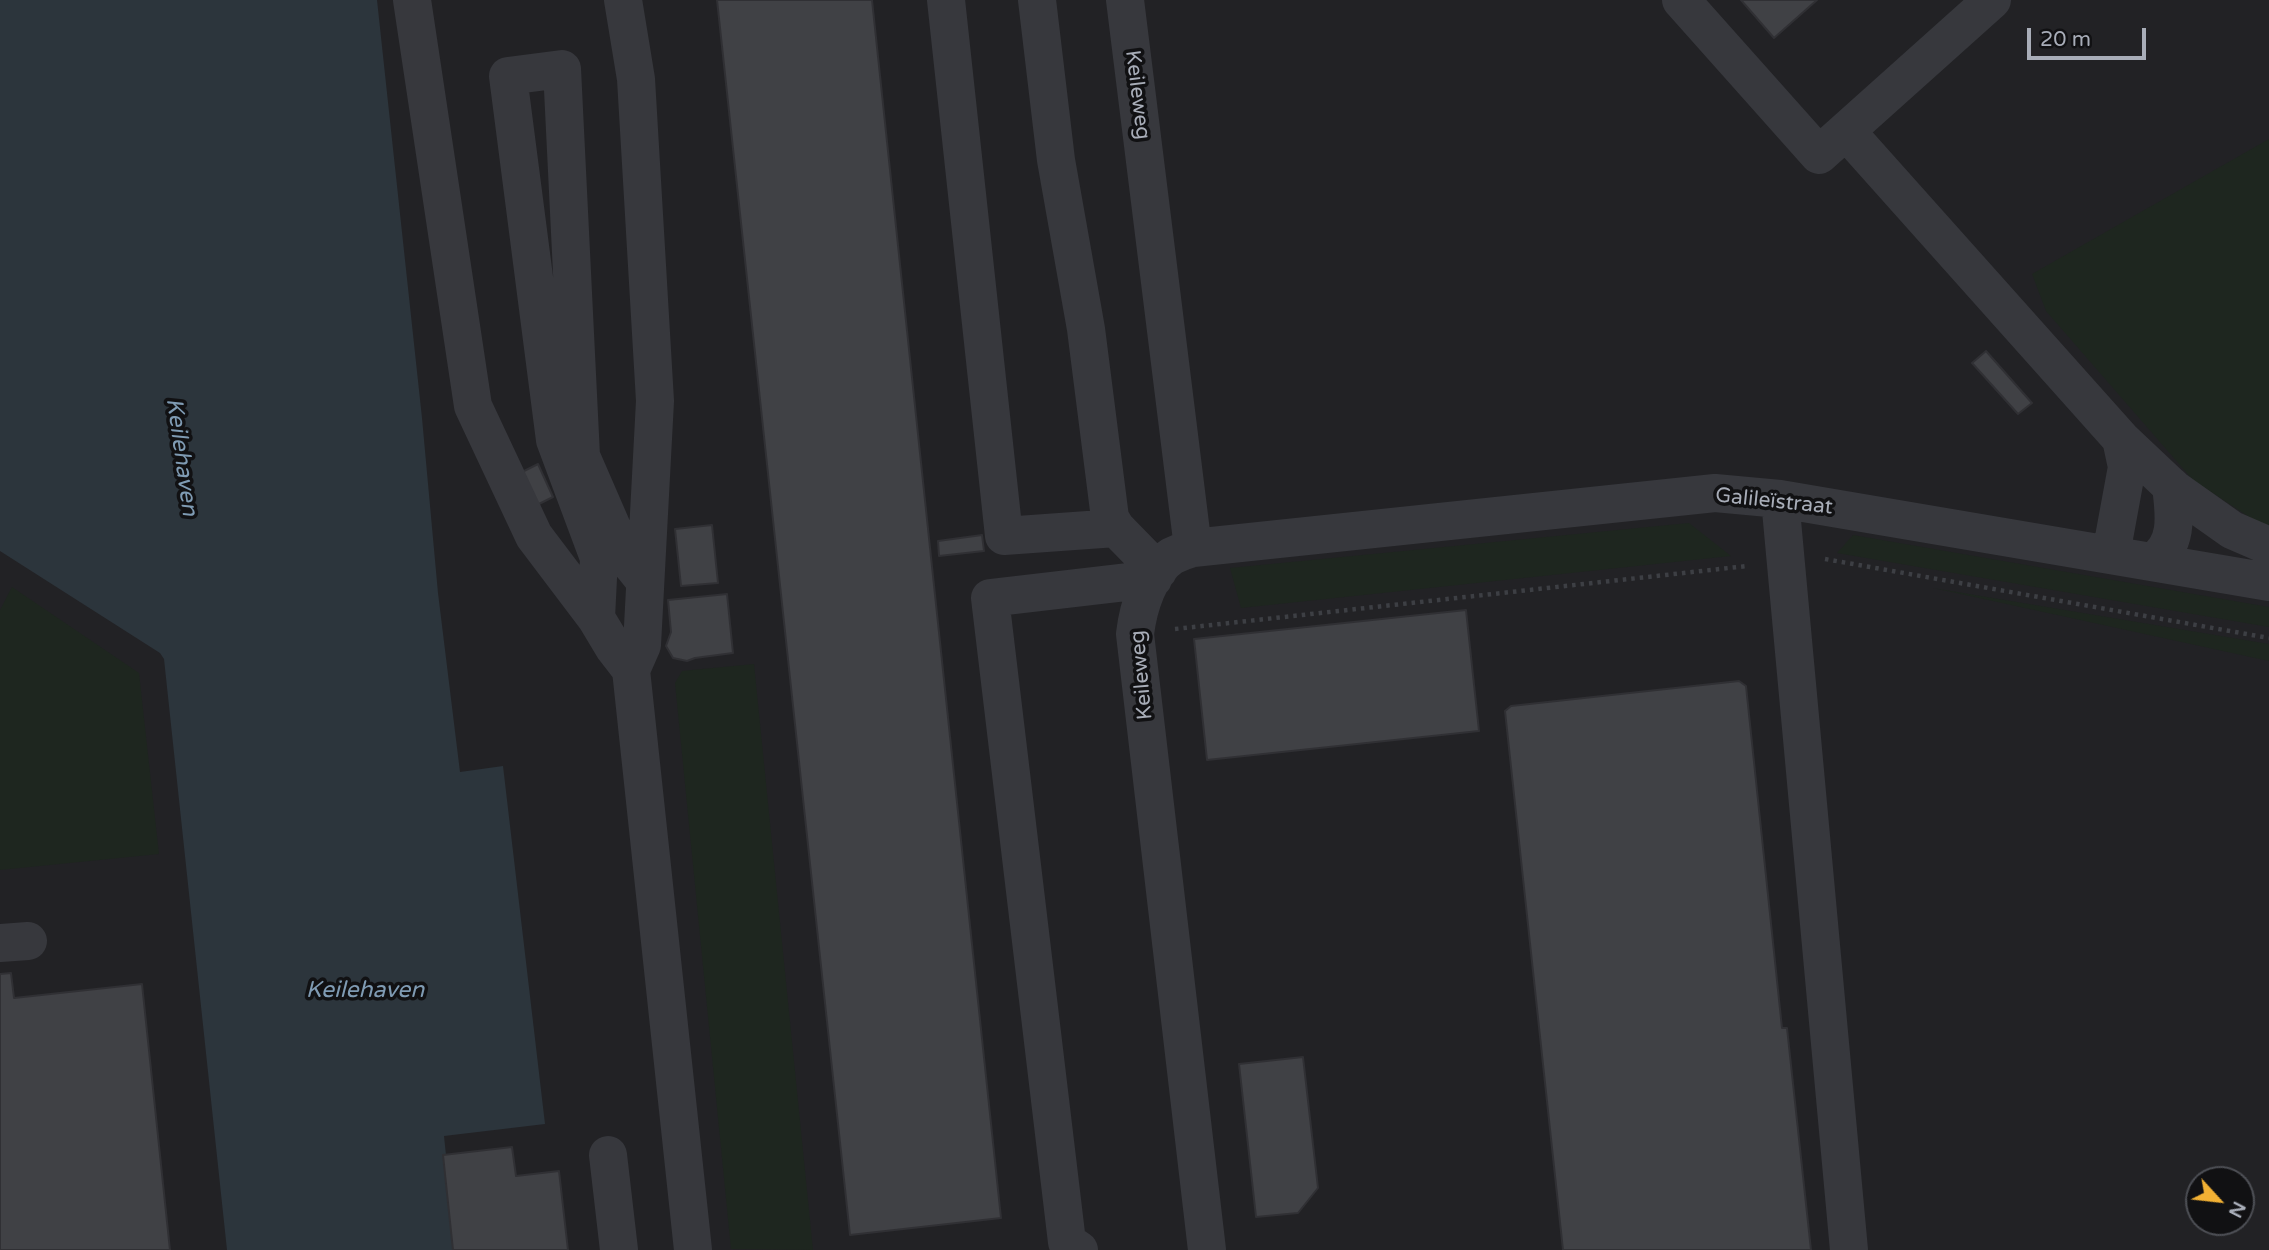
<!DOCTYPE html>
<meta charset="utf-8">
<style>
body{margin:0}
#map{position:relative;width:2269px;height:1250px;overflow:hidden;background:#161618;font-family:"Varela Round",sans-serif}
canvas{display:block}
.north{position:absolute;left:2185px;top:1166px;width:70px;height:70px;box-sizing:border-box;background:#111113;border:2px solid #4d4f55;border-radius:50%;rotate:117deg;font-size:19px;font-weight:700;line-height:28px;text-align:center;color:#a8adb8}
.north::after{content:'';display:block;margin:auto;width:24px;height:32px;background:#f2b134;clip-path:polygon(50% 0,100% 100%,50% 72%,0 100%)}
.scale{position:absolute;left:2027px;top:28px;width:119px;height:32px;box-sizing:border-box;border:4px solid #a8adb8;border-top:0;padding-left:9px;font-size:21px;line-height:24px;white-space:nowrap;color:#a8adb8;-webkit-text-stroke:5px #111113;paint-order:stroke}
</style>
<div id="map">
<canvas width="2269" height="1250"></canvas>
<div class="north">N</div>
<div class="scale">20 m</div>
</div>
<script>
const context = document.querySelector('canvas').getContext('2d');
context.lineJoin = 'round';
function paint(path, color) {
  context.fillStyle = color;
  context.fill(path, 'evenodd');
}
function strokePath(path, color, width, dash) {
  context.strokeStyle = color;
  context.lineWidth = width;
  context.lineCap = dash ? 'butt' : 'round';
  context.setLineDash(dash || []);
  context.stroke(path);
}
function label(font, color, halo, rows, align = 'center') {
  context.font = font + ' "Varela Round",sans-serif';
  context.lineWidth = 7;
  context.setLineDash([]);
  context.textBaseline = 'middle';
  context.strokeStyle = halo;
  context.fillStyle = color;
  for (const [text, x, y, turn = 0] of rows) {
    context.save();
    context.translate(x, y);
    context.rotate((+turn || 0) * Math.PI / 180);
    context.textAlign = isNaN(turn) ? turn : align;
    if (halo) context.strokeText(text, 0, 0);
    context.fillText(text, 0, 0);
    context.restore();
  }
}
paint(new Path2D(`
 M0 0H2269V1250H0ZM2199 1180H2241V1222H2199Z`), '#222225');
paint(new Path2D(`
 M2269 139V530L2193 480 2046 311 2032 274Z
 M1689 523 1731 556 1241 608 1230 568Z
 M1853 535 2269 607V627L1837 553Z
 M12 587 139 673 159 854 0 870V610Z
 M1933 588 2269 644V661Z
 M754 664 813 1250 731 1249 675 683 682 671Z`), '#1e261f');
paint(new Path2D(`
 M0 0H377L422 418 438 593 460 772 503 766 545 1124 444 1136 456 1250H227L164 659 160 653 0 551Z`), '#2c353c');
const building = new Path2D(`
 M717 0H872L1001 1218 850 1235Z
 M1741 0H1817L1774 38Z
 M1986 351 2032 403 2018 414 1972 363Z
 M538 464 553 497 537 505 522 472Z
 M712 525 718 583 681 586 675 529Z
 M982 535 984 551 939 556 938 541Z
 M727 594 733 653 695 658 687 661 673 658 666 646 671 632 668 600Z
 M1466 610 1479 731 1207 760 1194 639Z
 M1739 681 1746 686 1782 1028H1787L1811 1250H1563L1505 711 1511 706Z
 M11 973 14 998 142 984 170 1250H0V974Z
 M1303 1057 1318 1188 1298 1213 1256 1217 1239 1064Z
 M512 1147 516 1176 559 1171 568 1250H453L443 1155Z`);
paint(building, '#404145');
strokePath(building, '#303034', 2);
strokePath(new Path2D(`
 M1825 559 2269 638
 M1175 629 1747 566`), '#3d3f44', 4.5, [3.5, 5]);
strokePath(new Path2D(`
 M412 0 473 406 534 536 596 618 614 648 631 670 642 645 655 401 636 79 623 0
 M946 0 1004 536 1116 528
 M1037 0 1056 160 1086 329 1110 518 1116 528 1158 571
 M1125 0 1193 548
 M1681 0 1819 155 1992 0
 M1846 131 2121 439
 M1780 499 1849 1250
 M2111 554 2127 467 2121 439 2174 489 2232 530 2269 546
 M2152 562C2180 545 2174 512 2171 486
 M596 618 599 558 555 440 508 76 562 69 581 456 624 555 645 581
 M631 670 693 1250
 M0 943 28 941
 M608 1155 619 1250
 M1079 1250 1067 1242 990 598 1153 579
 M1207 1250 1135 634C1138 608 1149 571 1172 556 1178 553 1186 550 1193 548L1715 493 1780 499 2269 582`), '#37383d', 38);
label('21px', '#a8adb8', '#111113', [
 ["Keileweg",1137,95,83],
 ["Galileïstraat",1774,502,6],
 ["Keileweg",1142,675,-95]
]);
label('italic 23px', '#7f9bb3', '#111113', [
 ["Keilehaven",181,457,82],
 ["Keilehaven",365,991]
]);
</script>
